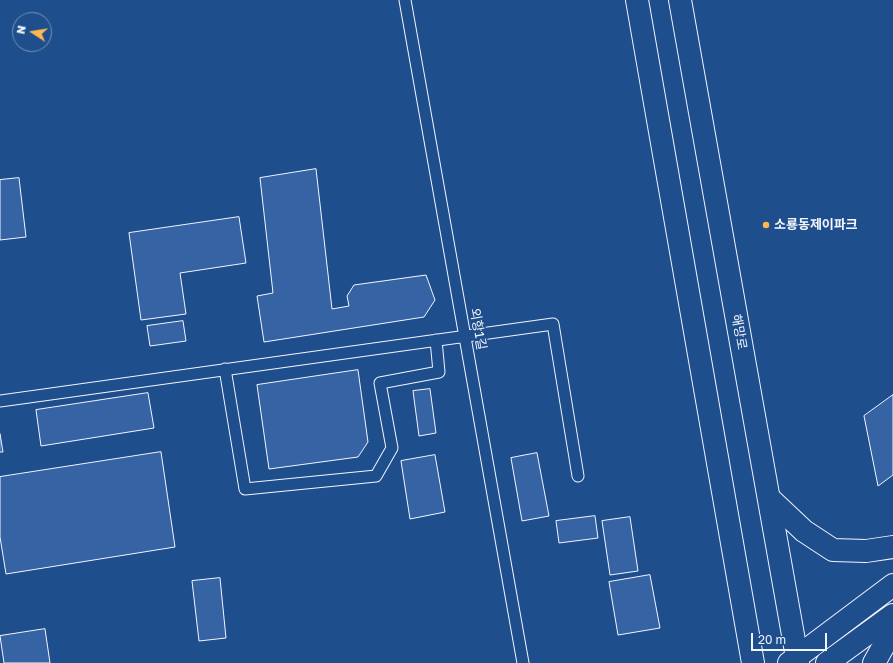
<!DOCTYPE html>
<meta charset="utf-8">
<style>
body{margin:0}
#map{position:relative;width:893px;height:663px;overflow:hidden;background:#1f4e8c;font-family:"Golos Text",sans-serif}
canvas{display:block}
.north{position:absolute;left:12px;top:12px;width:40px;height:40px;box-sizing:border-box;background:#1f4e8c;border:1px solid #7391ba;border-radius:50%;rotate:282deg;font-size:11px;font-weight:700;line-height:16px;text-align:center;color:#f2f6ff}
.north::after{content:'';display:block;margin:auto;width:14px;height:18px;background:#ffb74d;clip-path:polygon(50% 0,100% 100%,50% 72%,0 100%)}
.scale{position:absolute;left:751px;top:633px;width:76px;height:18px;box-sizing:border-box;border:2px solid #f2f6ff;border-top:0;padding-left:5px;font-size:12px;line-height:14px;white-space:nowrap;color:#f2f6ff;-webkit-text-stroke:3px #1f4e8c;paint-order:stroke}
</style>
<div id="map">
<canvas width="893" height="663"></canvas>
<div class="north">N</div>
<div class="scale">20 m</div>
</div>
<script>
const context = document.querySelector('canvas').getContext('2d');
context.lineJoin = 'round';
function paint(path, color) {
  context.fillStyle = color;
  context.fill(path, 'evenodd');
}
function strokePath(path, color, width, dash) {
  context.strokeStyle = color;
  context.lineWidth = width;
  context.lineCap = dash ? 'butt' : 'round';
  context.setLineDash(dash || []);
  context.stroke(path);
}
function label(font, color, halo, rows, align = 'center') {
  context.font = font + ' "Golos Text","Noto Sans KR",sans-serif';
  context.lineWidth = 3;
  context.setLineDash([]);
  context.textBaseline = 'middle';
  context.strokeStyle = halo;
  context.fillStyle = color;
  for (const [text, x, y, turn = 0] of rows) {
    context.save();
    context.translate(x, y);
    context.rotate((+turn || 0) * Math.PI / 180);
    context.textAlign = isNaN(turn) ? turn : align;
    if (halo) context.strokeText(text, 0, 0);
    context.fillText(text, 0, 0);
    context.restore();
  }
}
const building = new Path2D(`
 M316 169 332 309 349 306 347 296 354 285 426 275 435 300 424 317 264 342 257 296 273 293 260 178Z
 M19 178 26 237 0 240V180Z
 M239 217 246 263 180 273 186 314 141 320 129 233Z
 M183 321 186 341 150 346 147 326Z
 M358 370 368 442 358 457 269 469 257 385Z
 M430 389 436 433 419 436 413 391Z
 M148 393 154 428 41 446 36 410Z
 M893 395V475L878 486 864 416Z
 M0 434 3 452H0Z
 M161 452 175 547 6 574 0 537V477Z
 M537 453 549 516 522 521 511 458Z
 M435 455 445 512 410 519 401 461Z
 M595 516 598 538 559 543 556 521Z
 M630 517 638 571 610 575 602 521Z
 M650 575 660 628 618 635 609 582Z
 M220 578 226 638 199 641 192 581Z
 M45 629 50 663H4L0 636Z`);
paint(building, '#3563a3');
strokePath(building, '#f2f6ff', 1);
const service = new Path2D(`
 M405 0 523 663
 M225 369 245 489 376 476 392 448 380 383 439 372 436 340
 M0 401 553 324 578 476`);
const tertiary = new Path2D(`
 M789 663 893 585
 M827 663 893 615`);
const secondary = new Path2D(`
 M769 498 804 531 833 550 866 551 893 547
 M874 663 884 645 893 634`);
const primary = new Path2D(`
 M637 0 753 663
 M680 0 798 663`);
strokePath(service, '#f2f6ff', 13);
strokePath(tertiary, '#f2f6ff', 24);
strokePath(secondary, '#f2f6ff', 24);
strokePath(primary, '#f2f6ff', 24);
strokePath(service, '#1f4e8c', 11);
strokePath(tertiary, '#1f4e8c', 22);
strokePath(secondary, '#1f4e8c', 22);
strokePath(primary, '#1f4e8c', 22);
for (const [x, y, r, color] of [
 [766,225,4,"#ffb74d"]
]) {
  const dot = new Path2D();
  dot.arc(x, y, r, 0, 2 * Math.PI);
  context.fillStyle = color;
  context.fill(dot);
  strokePath(dot, '#1f4e8c', 1.5);
}
label('bold 13px', '#f2f6ff', '#1f4e8c', [
 ["소룡동제이파크",774,225]
], 'left');
label('13px', '#f2f6ff', '#1f4e8c', [
 ["외항1길",478,329,80],
 ["해망로",739,332,80]
]);
</script>
